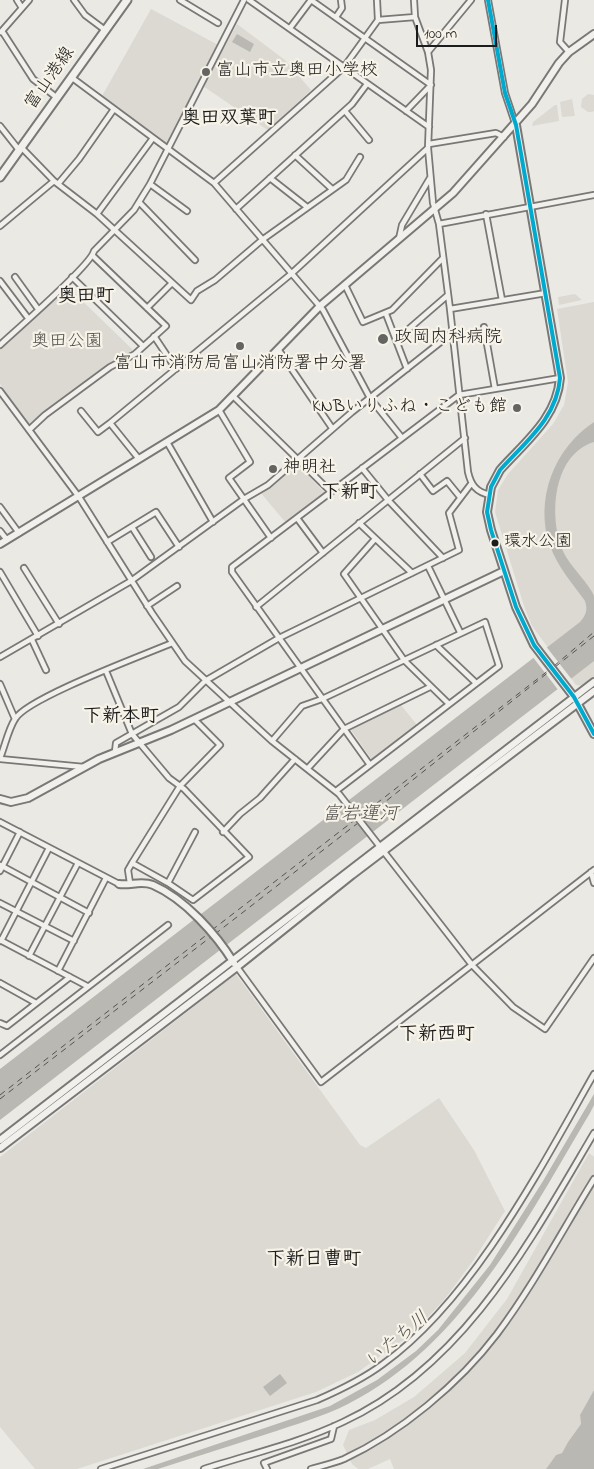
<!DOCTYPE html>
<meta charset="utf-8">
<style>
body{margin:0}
#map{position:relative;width:594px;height:1469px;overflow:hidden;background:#eae9e4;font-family:"Indie Flower",sans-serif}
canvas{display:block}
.scale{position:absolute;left:416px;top:25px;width:81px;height:22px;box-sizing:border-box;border:2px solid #1c1c1c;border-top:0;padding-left:6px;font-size:15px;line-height:18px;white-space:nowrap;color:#1c1c1c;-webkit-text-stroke:4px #f7f3e8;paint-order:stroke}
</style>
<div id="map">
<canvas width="594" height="1469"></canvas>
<div class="scale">100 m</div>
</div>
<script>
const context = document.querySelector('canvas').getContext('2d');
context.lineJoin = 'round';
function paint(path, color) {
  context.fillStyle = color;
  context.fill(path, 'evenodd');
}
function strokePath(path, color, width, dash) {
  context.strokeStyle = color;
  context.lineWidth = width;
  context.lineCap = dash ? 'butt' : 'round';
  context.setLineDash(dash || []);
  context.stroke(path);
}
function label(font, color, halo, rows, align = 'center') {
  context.font = font + ' "Indie Flower","Klee One",sans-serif';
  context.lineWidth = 4.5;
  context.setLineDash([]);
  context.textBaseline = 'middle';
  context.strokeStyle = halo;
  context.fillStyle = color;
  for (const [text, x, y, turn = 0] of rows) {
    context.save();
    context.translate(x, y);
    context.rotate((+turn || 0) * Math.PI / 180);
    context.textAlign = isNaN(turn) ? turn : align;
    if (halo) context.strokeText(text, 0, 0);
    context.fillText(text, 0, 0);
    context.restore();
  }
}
paint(new Path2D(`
 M151 9 224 48 237 24 285 60 311 90 269 131 200 84 167 145 102 96Z
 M588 94 594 95V111L592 112H588L581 107 582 99Z
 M572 99 575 116 562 117 560 102Z
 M555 105H557L559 121 532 126 533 122Z
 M67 286 133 350 106 366 29 425 0 384V350Z
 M575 294 582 300 559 305 558 297Z
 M594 302V679L584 686 576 685 532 626 524 606 495 512 498 490 508 474 553 424 564 405 568 382 557 309Z
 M295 462 325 493 286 523 260 492 273 484Z
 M401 705 417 725 372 760 351 730Z
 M236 974 360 1145 366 1148 439 1098 474 1150 505 1211 473 1261 444 1300 413 1333 358 1372 316 1392 77 1469H35L0 1427V1157Z
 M589 1153 594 1157V1390L580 1415 581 1424 568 1442 562 1453 556 1455 546 1469H394L390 1459 368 1469H358L352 1464 343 1445 349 1430 375 1420 414 1397 465 1353 507 1299Z`), '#dbd9d2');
paint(new Path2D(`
 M237 34 254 44 250 52 232 42Z
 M594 422V442C551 455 548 522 565 555 572 568 590 585 594 596 594 603 594 650 594 661L0 1120V1069L580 622C586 615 588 610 585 601 572 583 558 567 550 546 534 500 554 448 594 422Z
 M594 1094V1105L590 1113C526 1220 464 1345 348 1404 322 1417 294 1425 267 1434 231 1446 194 1457 158 1469H143L330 1406 377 1380 416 1351 438 1330 490 1265 543 1181Z
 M280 1374 287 1383 270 1396 263 1387Z
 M594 1390V1469H546L556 1455 562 1453 568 1442 581 1424 580 1415Z`), '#bab8b2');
paint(new Path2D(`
 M545 645 573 681 559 691 532 656Z`), '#eae9e4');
strokePath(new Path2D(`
 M554 666 594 632
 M555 667 594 636
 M359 817 549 670
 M361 821 550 671
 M212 930 356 819
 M215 934 358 823
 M0 1095 209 933
 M0 1099 212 936`), '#535250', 1, [6, 5]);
const street = new Path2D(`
 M17 0 22 8
 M74 0 85 15 105 30
 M180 0 218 23
 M249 0 429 127
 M311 0 431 85 406 111
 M414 0 415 17 428 52 431 70 428 148 433 203 439 224 450 309 468 472C471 485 476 492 490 495
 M488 0 505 93 515 123
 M565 0 560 42 569 52
 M336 17 342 8 341 0
 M378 20 415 17
 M290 28 311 0
 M2 31 33 79 56 97
 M1 32 29 0
 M428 52 471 0
 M71 77 214 183 323 310 370 398 402 438
 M345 111 369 140
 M0 126 19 150
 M429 144 496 133 504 137
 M21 147 54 181 97 214 191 300 197 291 215 280 262 240 346 180 360 157
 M295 155 332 189
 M270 178 307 207
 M214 183 344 67 378 20 377 0
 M58 184 79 159 114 109
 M150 184 187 211
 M139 202 195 260
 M236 209 352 104 367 84
 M97 214 153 138
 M486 214 502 300
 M439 224 594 195
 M0 226 54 181
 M399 239 402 225 430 178
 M15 277 38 309
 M72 277 142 345
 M0 281 28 318
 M345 285 363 322 392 310 443 258
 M147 308 172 283
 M450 309 546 293
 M386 314 407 369
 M484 327 495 389
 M154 336 176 369
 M396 340 448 295
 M0 345C15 331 91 265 94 251L134 210 150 184 244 0
 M278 349 332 428
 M0 391 79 497 152 613 185 661 272 741 339 794 472 965 513 1007 545 1029 594 958
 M233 396 331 492
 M219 410 250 462 229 478 271 538
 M81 411 98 432 110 423
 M29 430 45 415 110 367 135 354 166 326 93 256
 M167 442 213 522
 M139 459 110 423 291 274 428 148
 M362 468 388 500 443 558
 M420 474 433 491 447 481 460 497
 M0 507 19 533
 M297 518 323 553
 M359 523 412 573
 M132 527 151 557
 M0 531 7 540
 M375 539 344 574 404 660 449 704
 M107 542 156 512 179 547
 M428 566 460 632
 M24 568 59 624
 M0 572 38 636
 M147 606 177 586
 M256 607 465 438
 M32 640 46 670
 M436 645 476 683
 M0 657 131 581 244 499 268 485 352 412 452 333
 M106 671 132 734 169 778 184 789 249 857 193 900 168 883 132 863
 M0 684 15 719
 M272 741 302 706 322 699 485 622 499 666 336 791
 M115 752 116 743 179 707 205 681 279 638 459 550 449 513 471 484
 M0 758C5 746 8 730 15 719 27 698 144 655 172 643
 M0 759 84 767
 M370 765 232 572V567L459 395 560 378
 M308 768 344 729 430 687
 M0 822 119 884
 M223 832 240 814 260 798 295 759
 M0 865 89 913
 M0 871 20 832
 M591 872 594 883
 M130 883 128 870 132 863 180 786 220 745 194 719
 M168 883 195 832
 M0 903 74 941
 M0 940 87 986
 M1 941 49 848
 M29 956 78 863
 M237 967 321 1082 594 870
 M58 971 106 878
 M0 983 36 1003
 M0 1023 7 1026 70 977
 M0 1055 168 925
 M101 1469 317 1400C340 1390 363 1379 383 1364 473 1299 540 1169 594 1074
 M204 1469C250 1454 299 1443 343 1422 464 1366 529 1243 594 1133
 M267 1469 264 1463 331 1439 334 1426
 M311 1469C322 1466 334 1463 344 1459 400 1433 459 1384 497 1334 533 1286 562 1231 594 1179`);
const secondary = new Path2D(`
 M516 125 560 378C557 418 525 442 500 470L491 487 487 512 491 530 516 607 534 645 574 697 594 734
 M0 544 219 410 320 306 453 193 532 104 559 63 569 52 594 34
 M0 799 11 802 28 798 99 759 171 730 504 571
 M119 884C130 886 141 880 153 885 185 899 216 934 234 963
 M0 1140 594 682
 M0 1148 237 967 352 875 594 691`);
const primary = new Path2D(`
 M0 177 127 0`);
strokePath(street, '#797876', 8);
strokePath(secondary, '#797876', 10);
strokePath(primary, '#797876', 11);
strokePath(street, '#f1f0ec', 4.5);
strokePath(secondary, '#f1f0ec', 6);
strokePath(primary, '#f1f0ec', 7);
strokePath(new Path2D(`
 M488 0 505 93 516 125 560 378C557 418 525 442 500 470L491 487 487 512 491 530 516 607 534 645 574 697 594 734`), '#00a9ce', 4);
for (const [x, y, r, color] of [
 [206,72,5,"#646462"],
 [383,339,6,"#646462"],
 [240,346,5,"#646462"],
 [517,408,5,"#646462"],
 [273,469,5,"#646462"],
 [495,543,4.5,"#1c1c1c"]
]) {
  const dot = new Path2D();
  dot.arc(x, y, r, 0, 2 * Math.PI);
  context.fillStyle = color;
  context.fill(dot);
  strokePath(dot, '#f7f3e8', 2);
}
label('17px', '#1c1c1c', '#f7f3e8', [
 ["環水公園",504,543]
], 'left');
label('18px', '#1c1c1c', '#f7f3e8', [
 ["富山市立奥田小学校",216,72],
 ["政岡内科病院",394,339],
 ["富山市消防局富山消防署中分署",240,365,"center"],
 ["KNBいりふね・こども館",507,408,"right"],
 ["神明社",283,469]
], 'left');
label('18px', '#1c1c1c', '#f7f3e8', [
 ["富山港線",51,79,-55]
]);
label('18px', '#52514e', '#f7f3e8', [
 ["奥田公園",67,343]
]);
label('bold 19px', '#1c1c1c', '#f7f3e8', [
 ["奥田双葉町",229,120],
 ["奥田町",86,298],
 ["下新町",350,494],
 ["下新本町",121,718],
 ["下新西町",437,1036],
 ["下新日曹町",314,1261]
]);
label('italic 19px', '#535250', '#f7f3e8', [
 ["富岩運河",360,816],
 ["いたち川",398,1341,-40]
]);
</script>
